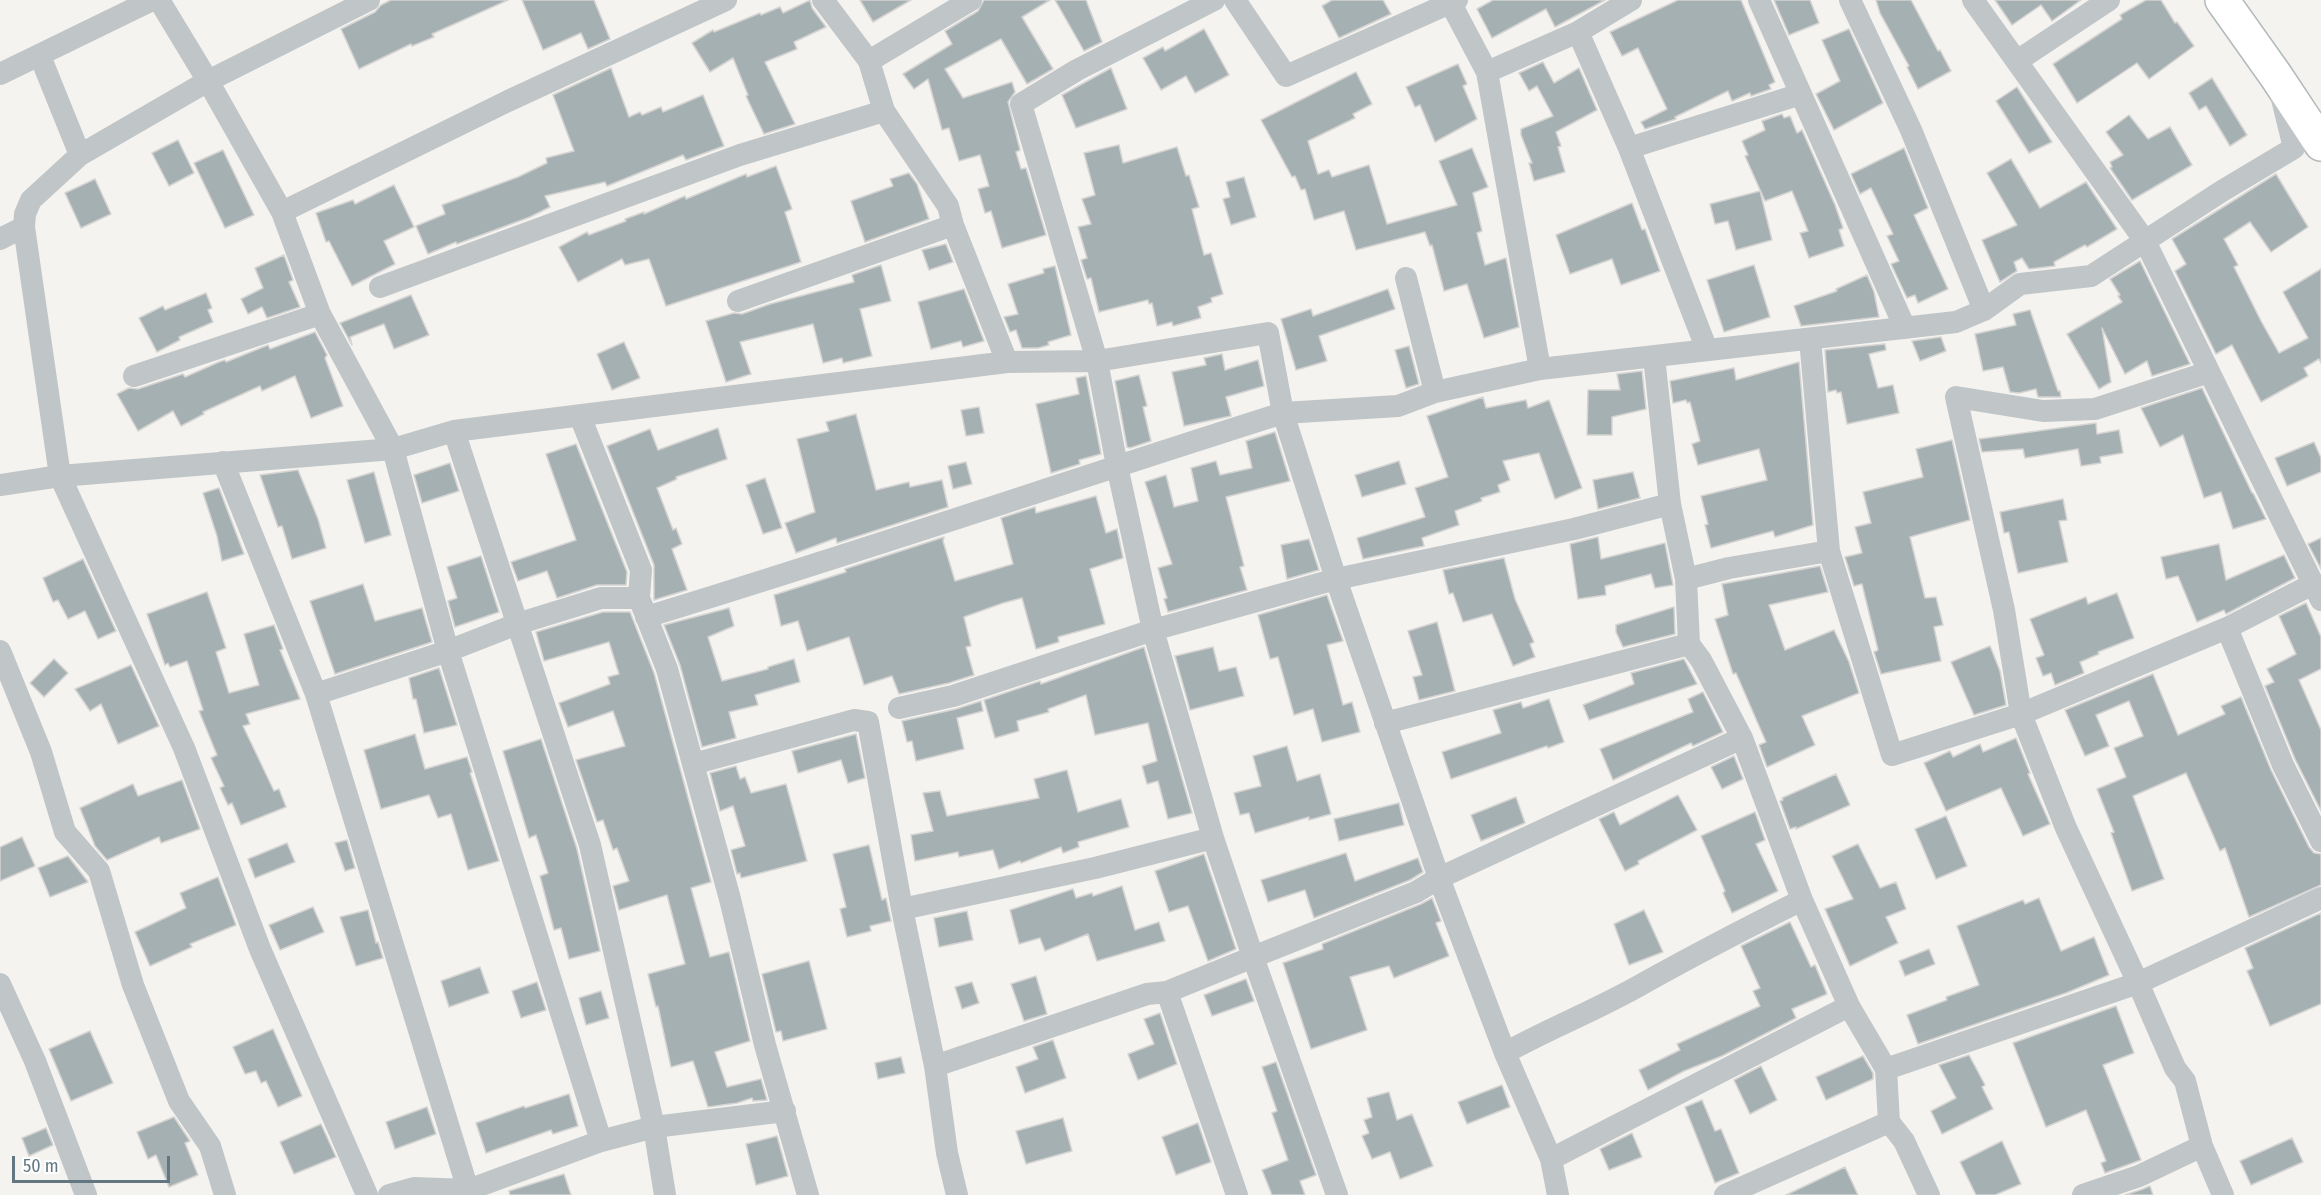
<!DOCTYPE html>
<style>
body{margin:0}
#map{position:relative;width:2321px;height:1195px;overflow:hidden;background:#f4f3ef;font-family:"Fira Sans Condensed",sans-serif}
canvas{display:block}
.scale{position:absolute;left:12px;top:1156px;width:158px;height:27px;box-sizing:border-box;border:3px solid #627781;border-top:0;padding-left:8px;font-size:18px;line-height:21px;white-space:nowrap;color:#627781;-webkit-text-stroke:4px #fff;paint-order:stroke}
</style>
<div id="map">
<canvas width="2321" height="1195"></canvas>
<div class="scale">50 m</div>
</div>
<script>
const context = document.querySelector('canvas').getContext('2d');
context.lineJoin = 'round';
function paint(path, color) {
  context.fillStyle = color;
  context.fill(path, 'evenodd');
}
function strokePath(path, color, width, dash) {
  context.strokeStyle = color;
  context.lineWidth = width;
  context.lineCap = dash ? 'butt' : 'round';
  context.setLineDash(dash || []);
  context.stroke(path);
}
const building = new Path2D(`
 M391 0H508L432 34 434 37 412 46 411 44 359 69 341 29 375 12 381 5Z
 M522 0H594L610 39 588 49 581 33 543 50Z
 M810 0 812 8 826 27 794 42 797 49 765 62 795 124 764 134 746 96 748 95 733 58 710 72 692 43 713 30 714 32 760 13 761 15 780 7 783 13Z
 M860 0H911L873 22Z
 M984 0H1050L1022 17 1053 69 1027 84 1001 39 945 69 963 98 1012 82 1015 92 1008 102 1020 150 1016 152 1021 169 1026 168 1046 235 1002 248 991 211 985 213 978 189 989 186 980 155 959 161 949 128 942 130 928 79 914 89 903 74 952 44 945 31 978 11Z
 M1055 0H1086L1102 42 1084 51Z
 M1332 0H1383L1391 14 1339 38 1322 6Z
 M1493 0H1605L1555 27 1546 9 1492 38 1477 9Z
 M1678 0H1741L1775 82 1769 85 1771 89 1751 96 1750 93 1732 101 1728 91 1675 117 1676 119 1645 129 1641 122 1667 109 1638 48 1622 56 1610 32Z
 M1774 0H1810L1819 23 1789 35Z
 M1876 0H1911L1938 51 1940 50 1951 71 1918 89 1907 67 1909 66 1880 13Z
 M1995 0H2081L2052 21 2041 5 2012 25Z
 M2146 0H2161L2175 23 2177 22 2194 46 2149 79 2137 63 2077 103 2053 64 2122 19 2120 15Z
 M1204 29 1229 75 1195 93 1186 76 1161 90 1143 58 1163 47 1165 51Z
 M1849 29 1883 103 1834 130 1816 94 1840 81 1822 40Z
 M1543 62 1554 83 1579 68 1597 110 1556 132 1561 146 1558 147 1565 172 1534 181 1529 163H1532L1521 135V129L1553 116 1537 86 1529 91 1519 73Z
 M1458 64 1467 84 1463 86 1477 119 1435 142 1420 105 1415 107 1406 87Z
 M611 68 629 117 640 112 642 115 661 107 663 112 703 95 724 146 686 160 683 155 607 186 605 182 545 196 550 207 530 217 457 244 456 242 428 254 416 226 445 214 442 205 518 177 547 163 546 158 574 151 553 95Z
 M1111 68 1127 109 1076 128 1062 95Z
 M1356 72 1372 104 1353 114 1355 118 1308 141 1318 174 1329 170 1332 177 1369 165 1387 224 1457 205 1439 161 1472 148 1488 187 1473 193 1482 231 1477 233 1485 265 1506 258 1519 327 1484 338 1467 284 1444 291 1432 245 1430 246 1425 232 1356 250 1344 211 1314 220 1305 189 1301 190 1295 176 1292 177 1261 120Z
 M2212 78 2247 135 2230 146 2206 106 2199 110 2189 93Z
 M2017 87 2052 142 2029 153 1996 101Z
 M1782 114 1784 118 1790 116 1797 133 1802 130 1835 205 1843 228 1839 230 1844 246 1809 258 1800 233 1808 231 1792 191 1765 201 1745 156 1748 155 1742 141 1765 130 1762 121Z
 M2129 115 2148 139 2170 127 2192 165 2132 200 2110 168 2112 167 2110 162 2123 155 2106 132Z
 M178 140 194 173 169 186 152 153Z
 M1119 145 1123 163 1177 147 1186 176 1189 175 1199 207 1192 209 1204 255 1211 253 1223 294 1211 298 1212 302 1198 307 1201 318 1173 326 1172 322 1157 326 1152 303 1149 304 1148 300 1099 312 1091 278 1087 279 1081 260 1087 258 1078 227 1091 224 1082 199 1095 195 1084 153Z
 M1904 148 1928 208 1914 215 1948 289 1918 303 1915 295 1907 298 1891 264 1899 261 1887 236 1893 234 1871 188 1860 194 1851 174Z
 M223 150 254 215 225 228 194 163Z
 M2011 159 2040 208 2086 182 2117 229 2087 247 2085 245 2054 262 2055 266 2029 269 2022 258 2014 262 2017 271 2000 282 1982 240 2017 225 1987 173Z
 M776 166 792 209 785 212 801 262 666 306 649 259 625 265 622 259 578 282 559 247 587 232 589 235 626 221 625 219 644 212V214L685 196 686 199 746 174 747 177Z
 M909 173 917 184 929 219 865 242 851 201 893 186 890 179Z
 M2276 174 2308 227 2271 252 2250 222 2224 239 2238 265 2234 267 2261 321 2279 353 2308 338 2283 292 2321 269V363L2319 359 2304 368 2308 376 2261 402 2232 345 2216 354 2175 271 2186 264 2172 239Z
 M1244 177 1256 217 1231 225 1223 199 1230 197 1226 182Z
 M95 179 111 214 81 228 65 193Z
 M394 185 414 227 384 241 395 264 352 286 329 241 326 242 316 213 353 200 355 204Z
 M1760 191 1772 240 1736 250 1728 221 1715 224 1710 204Z
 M1632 203 1642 230 1645 229 1660 271 1621 285 1612 259 1570 274 1556 235Z
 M946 244 953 262 929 270 922 250Z
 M284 255 293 280 289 282 300 307 267 318 262 307 248 314 241 299 263 288 255 268Z
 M2140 261 2190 364 2152 376 2147 361 2125 374 2102 328 2111 382 2099 389 2067 334 2122 302 2118 296 2120 295 2110 279Z
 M881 265 891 301 860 309 872 356 843 363 842 358 823 363 813 324 740 342 751 374 726 382 706 321 734 313 742 314 770 304 854 282 852 275Z
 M1754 265 1770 317 1724 332 1707 280Z
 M1055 266 1071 335 1048 342 1049 345 1038 348H1022L1016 330 1010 332 1004 317 1018 314 1008 284 1044 273 1043 269Z
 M1867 275 1874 292 1879 317 1801 326 1794 306 1837 291 1836 289Z
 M964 289 984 341 963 347 961 341 931 349 918 302Z
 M1388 289 1395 309 1319 336 1327 361 1296 370 1281 319 1311 309 1313 316Z
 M206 293 212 308 208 310 213 322 179 337 180 340 157 352 139 318 163 306 165 310Z
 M411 295 429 335 394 349 384 324 350 337 352 345 340 323Z
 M2030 310 2058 391H2060L2061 397H2038L2036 389 2019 393 2010 392 2003 367 1983 371 1975 334 2016 325 2013 314Z
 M315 332 327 355 325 358 343 406 311 418 295 376 262 391 260 386 203 412 204 414 181 426 173 411 138 431 117 394 129 388 138 389 183 374 185 377 219 362 225 360 226 362 268 345 270 349Z
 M1941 337 1946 351 1920 361 1912 341Z
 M624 342 640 378 612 390 597 354Z
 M1885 344 1886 350 1869 354 1878 388 1893 385 1899 413 1847 424 1841 392 1837 393 1836 390 1828 392 1825 350Z
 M1409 346 1419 384 1406 388 1395 350Z
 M1222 354 1225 370 1258 360 1264 386 1226 397 1231 416 1184 426 1172 372 1206 365 1204 358Z
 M1799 362 1813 525 1775 537 1773 531 1711 548 1705 525 1708 524 1701 496 1767 480 1759 449 1698 465 1692 444 1700 441 1690 402 1687 403 1686 400 1673 403 1670 381 1734 368 1736 380Z
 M1642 371 1646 409 1612 417V435H1587L1588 390H1620L1617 374Z
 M1139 375 1147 406 1143 407 1151 441 1130 448 1127 447 1115 381Z
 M1086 376 1101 454 1079 460 1080 464 1051 473 1036 404 1079 394 1076 378Z
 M2202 388 2252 493H2253L2266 519 2233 529 2221 492 2204 498 2183 435 2160 447 2141 408Z
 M1483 397 1486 408 1526 400 1528 408 1549 400 1582 488 1555 499 1539 453 1503 461 1510 480 1498 485 1500 492 1481 498 1482 501 1455 511 1459 525 1422 538 1424 546 1363 559 1357 538 1425 517 1415 488 1448 477 1427 416Z
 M979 407 984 433 966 436 961 410Z
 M856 414 876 490 909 482 910 487 942 480 948 507 837 543 836 538 796 553 785 523 815 512 797 439 829 431 826 422Z
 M2096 423 2097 434 2119 430 2123 453 2100 457 2101 463 2081 466 2078 449 2025 458 2023 449 1982 452 1979 439Z
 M718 428 727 459 676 477 677 479 657 488 673 530 676 528 682 544 672 549 687 590 654 600V565L607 446 650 429 658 450Z
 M1275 432 1290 481 1226 497 1244 566 1240 567 1247 590 1168 612 1164 599 1167 598 1158 568 1172 564 1145 482 1166 475 1174 507 1198 501 1191 468 1216 461 1220 475 1252 468 1246 441Z
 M1952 440 1970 520 1910 537 1925 598 1936 597 1943 625 1934 627 1941 661 1881 674 1874 652 1878 650 1862 584 1854 586 1845 557 1862 553 1855 527 1871 523 1863 492 1923 477 1916 449Z
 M2314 442 2321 458V472L2287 486 2275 458Z
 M576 444 627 572 626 585H597L557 598 547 571 518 581 511 562 576 540 546 454Z
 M1399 461 1406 484 1362 497 1355 475Z
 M966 462 972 484 953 489 948 466Z
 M450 463 459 491 422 503 414 475Z
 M298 470 318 519 326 548 292 559 282 526 278 527 260 475Z
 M374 472 391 535 365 543 347 480Z
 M1633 472 1640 498 1598 509 1593 480Z
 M765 478 782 528 763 534 746 485Z
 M219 488 244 554 222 561 217 536 203 493Z
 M1096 496 1106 533 1117 529 1123 558 1090 569 1105 624 1058 637 1059 642 1036 649 1022 598 1003 603 964 617 971 646 966 647 974 675 949 683 899 694 892 676 864 685 849 637 807 651 798 621 781 626 774 595 846 572 845 569 944 537 943 541 955 581 1013 564 1001 518 1035 507 1036 513Z
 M2063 499 2067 520 2059 521 2068 562 2018 573 2009 532 2004 533 2000 512Z
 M1598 537 1601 559 1665 543 1673 585 1655 588 1651 574 1605 586 1606 595 1578 599 1570 544Z
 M2321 538V569L2308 544Z
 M1309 539 1319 570 1287 579 1281 545Z
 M2219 544 2226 580 2284 555 2295 578 2226 614 2224 610 2197 622 2178 576 2166 579 2161 557Z
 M481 556 499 612 455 627 448 601 457 598 447 567Z
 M1504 558 1515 599 1534 642 1530 644 1535 657 1513 666 1492 614 1463 622 1453 593 1449 594 1443 570Z
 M83 559 116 631 98 639 85 611 68 619 58 600 53 602 43 578Z
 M1820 566 1828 592 1769 605 1785 650 1834 630 1849 662 1859 693 1802 716 1815 745 1767 767 1759 745 1766 742 1736 673 1733 674 1715 619 1728 615 1722 584Z
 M363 584 375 621 422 608 432 642 335 674 310 601Z
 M207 592 226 648 216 652 229 693 259 685 244 634 274 625 283 649 280 650 300 699 246 714 250 724 243 726 274 791 279 789 286 807 241 825 232 803 228 805 220 788 224 786 211 758 217 755 199 711 203 710 187 661 170 667 168 663 165 665 147 614Z
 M2117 593 2134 638 2098 652 2099 654 2080 662 2084 673 2055 685 2051 673 2043 676 2036 658 2044 655 2030 619 2086 597 2088 604Z
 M1327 595 1343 641 1327 645 1343 705 1352 702 1360 732 1322 742 1313 709 1294 715 1278 657 1270 659 1258 615Z
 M2306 603 2321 637V669L2299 680 2321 730V811L2295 759 2265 686 2274 682 2267 669 2296 654 2279 616Z
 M1674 607 1675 634 1623 647 1616 632V625Z
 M729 608 734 626 708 637 722 681 768 669V667L794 659 800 682 755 695 758 705 729 712 736 738 702 747 680 665 664 625Z
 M603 612H630L654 673 711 882 691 888 710 957 729 952 750 1041 715 1052 727 1087 761 1079 767 1100 753 1101 752 1098 737 1103 708 1107 693 1061 671 1067 658 1006 656 1007 648 974 685 964 667 895 619 910 613 886 629 881 617 848 613 850 603 820 597 822 576 760 625 746 613 711 568 727 559 703 610 684 608 677 619 674 609 642 544 661 536 632Z
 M1437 622 1455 691 1419 700 1413 677 1422 675 1408 631Z
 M1990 646 2000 671 2006 705 1974 715 1951 662Z
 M1144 647 1192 813 1168 819 1158 781 1147 784 1142 766 1157 761 1148 723 1095 735 1086 695 1048 709 1049 712 1017 721 1019 731 995 738 984 700 1040 681 1041 684Z
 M1213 647 1219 671 1236 667 1244 696 1190 710 1175 656Z
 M54 659 68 673 44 697 30 683Z
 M1684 659 1697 684 1589 720 1583 705 1634 684 1631 673Z
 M131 665 159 726 118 744 101 704 90 711 75 689Z
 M439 668 457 725 424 733 416 699H413L409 678Z
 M2153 674 2178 735 2225 714 2221 706 2241 697 2271 770 2309 847 2314 853 2321 854V885L2249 917 2225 848 2220 851 2186 773 2133 796 2164 879 2132 891 2111 833 2114 832 2097 789 2126 777 2114 748 2143 736 2129 701 2096 715 2109 746 2085 756 2065 710Z
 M1703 692 1723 732 1693 746 1691 743 1613 780 1600 749 1693 712 1688 699Z
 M1549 699 1564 742 1548 748 1547 746 1451 779 1442 752 1501 733 1493 710 1521 702 1523 708Z
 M981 701 983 711 957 718 964 749 916 761 912 741 907 742 902 721 956 709Z
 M415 734 425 769 467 757 472 772 470 773 499 861 468 870 451 814 438 818 429 795 381 809 364 750Z
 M856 734 865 778 848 783 841 760 798 773 792 751Z
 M2016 738 2030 773 2028 774 2050 824 2023 836 2001 788 1946 811 1924 763 1950 751 1953 757 1980 744 1983 752Z
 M541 739 577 849 600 951 569 959 561 928 554 930 540 876 548 873 536 835 529 838 503 751Z
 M1287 746 1297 781 1320 774 1331 814 1309 820V817L1255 833 1249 813 1240 815 1234 793 1261 786 1253 756Z
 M1734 756 1743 779 1722 789 1711 767Z
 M736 766 740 779 745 777 751 793 786 784 807 861 741 878 740 873 737 874 731 850 745 846 733 806 720 811 710 773Z
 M1067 770 1078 812 1121 799 1129 827 1078 842 1079 847 1063 853 1061 847 1021 863 1020 861 999 869 993 850 959 857 958 852 915 861 911 835 933 831 923 793 940 791 947 816 1039 798 1034 779Z
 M1836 774 1850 805 1796 829V827L1790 829 1780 801 1783 800 1782 798Z
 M182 780 200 829 161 843 159 837 107 860 95 846 80 808 133 784 138 796Z
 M1678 795 1697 830 1638 861 1639 864 1625 871 1599 819 1614 812 1620 825Z
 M1516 797 1525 823 1481 841 1471 815Z
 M1399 803 1404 825 1339 841 1334 819Z
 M1755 812 1765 840 1756 844 1778 891 1732 913 1723 893 1725 891 1701 836Z
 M1946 816 1967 866 1936 879 1915 829Z
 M22 837 35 866 0 881V847Z
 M347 840 355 868 345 871 335 843Z
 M287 843 295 862 255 878 248 859Z
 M1858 844 1880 888 1896 882 1906 909 1886 917 1898 943 1850 966 1825 909 1853 899 1832 856Z
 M869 845 882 900 886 898 891 921 870 926 871 931 847 937 840 909 846 907 833 854Z
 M1346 853 1355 881 1418 858 1423 872 1410 880 1314 918 1305 890 1268 902 1261 880Z
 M1204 854 1236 949 1208 961 1188 906 1169 912 1155 871Z
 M68 856 88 882 50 897 38 868Z
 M218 877 236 925 190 944 192 947 150 966 135 932 186 908 180 893Z
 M1122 886 1135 930 1159 922 1165 941 1097 961 1088 934 1045 951 1040 938 1019 944 1010 910 1073 889 1076 898 1092 893 1093 896Z
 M1432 898 1441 921 1436 923 1449 956 1394 978 1389 966 1350 977 1367 1030 1311 1049 1283 963 1323 949 1322 944 1421 904Z
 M2039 898 2061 951 2094 937 2109 975 2066 993 1918 1044 1907 1015 1947 1000 1946 997 1979 985 1957 926 2023 900 2025 904Z
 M313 907 324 932 280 950 269 925Z
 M368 910 376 943 378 942 383 958 356 966 340 917Z
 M1644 910 1663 952 1629 965 1614 924Z
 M967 911 973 940 939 947 934 918Z
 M2321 913V1004L2270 1026 2247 971 2253 968 2245 948Z
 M1790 922 1811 967 1815 965 1827 994 1792 1009 1796 1018 1722 1056 1684 1071 1648 1090 1639 1070 1680 1050 1677 1044 1760 1006 1753 991 1760 988 1741 946Z
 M1929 949 1935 964 1905 976 1899 961Z
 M809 961 827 1029 783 1041 781 1031 776 1032 762 974Z
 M480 967 489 993 449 1007 441 981Z
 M1036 976 1047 1014 1024 1021 1011 984Z
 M1246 979 1254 1001 1212 1016 1204 995Z
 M537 982 546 1010 521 1018 512 991Z
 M972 982 979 1003 962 1009 955 987Z
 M601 991 609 1018 586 1025 579 998Z
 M2116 1006 2134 1053 2103 1065 2141 1160 2105 1173 2101 1163 2106 1161 2086 1110 2046 1127 2013 1043Z
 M1160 1013 1177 1064 1138 1080 1128 1054 1154 1044 1144 1019Z
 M273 1029 302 1096 278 1107 266 1081 261 1083 256 1071 245 1074 233 1047Z
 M90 1031 113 1083 71 1101 49 1049Z
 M1053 1040 1066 1078 1025 1093 1016 1067 1038 1059 1033 1047Z
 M1969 1055 1985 1085 1982 1087 1993 1109 1942 1134 1931 1111 1956 1098 1939 1065Z
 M1863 1056 1873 1073V1079L1826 1100 1816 1077Z
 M901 1057 905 1073 878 1079 875 1063Z
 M1276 1062 1316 1175 1300 1181 1305 1195H1272L1262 1170 1288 1160 1272 1113 1277 1111 1262 1067Z
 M1761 1066 1777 1100 1750 1114 1734 1080Z
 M1502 1085 1510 1107 1467 1124 1458 1102Z
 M1389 1092 1397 1120 1412 1114 1433 1166 1400 1179 1390 1152 1372 1159 1362 1136 1369 1133 1364 1120 1372 1117 1367 1098Z
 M569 1094 578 1126 553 1134 551 1130 486 1153 476 1123 524 1106 525 1108Z
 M1702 1100 1715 1131 1721 1129 1739 1173 1715 1183 1685 1107Z
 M427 1107 436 1134 395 1149 386 1122Z
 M174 1117 190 1141 185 1143 198 1175 169 1187 156 1155 148 1159 137 1132Z
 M1063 1118 1072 1151 1026 1164 1016 1131Z
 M1198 1123 1211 1162 1176 1175 1162 1137Z
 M321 1124 336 1157 294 1174 280 1142Z
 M46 1128 53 1145 29 1156 22 1138Z
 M1632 1133 1642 1157 1609 1170 1600 1149Z
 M777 1136 788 1176 756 1185 746 1144Z
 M2292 1138 2303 1162 2251 1185 2240 1161Z
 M2002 1141 2021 1184 1995 1195H1976L1960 1162Z
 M1845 1167 1858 1195H1786Z
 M564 1174 571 1195H510L509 1191Z
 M2150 1186 2153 1195H2125L2143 1189Z`);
paint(building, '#a5b0b3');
strokePath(building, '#d5d4d2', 1.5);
const secondary = new Path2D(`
 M2222 0 2276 76 2321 144`);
strokePath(secondary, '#b2b9bc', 36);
strokePath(new Path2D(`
 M159 0 208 81 282 212 508 101 726 0
 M1235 0 1286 76 1457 0
 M1449 0 1487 72 1540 369
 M1759 0 1905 328
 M1850 0 1911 130 1984 310
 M1973 0 2145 241 2321 600
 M1578 32 1629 148 1707 350
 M40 56 80 155 31 200 25 214 24 227 60 476 184 748 260 949 367 1195
 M869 61 971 0
 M2017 61 2109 0
 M1487 72 1578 32 1631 0
 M0 74 152 0
 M1629 148 1801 94
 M80 155 208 81 369 0
 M282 212 320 314 393 449 448 651 601 1141
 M953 225 1007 362
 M0 239 24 227
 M1406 278 1435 392
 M380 287 740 155 884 111
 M738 301 953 225 948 206 884 111 869 61 823 0
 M1810 339 1829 551 1892 755 2021 714 2227 628 2313 584
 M1654 357 1670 504 1686 579 1689 644 1701 660 1742 738 1802 900 1849 1006 1886 1069 1889 1122 1904 1141 1929 1195
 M2209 372 2095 409 2043 411 1956 397 2004 610 2021 714 2066 828 2138 983 2175 1068 2185 1081 2202 1146 2223 1195
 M134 376 320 314
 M580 416 641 570 639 598 667 669 730 899 765 1045 808 1195
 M454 431 590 845 654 1127 665 1195
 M223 462 316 694 468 1190
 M0 485 60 476 393 449 454 431 1007 362 1097 361 1268 333 1283 413 1398 406 1435 392 1540 369 1956 322 1984 310 2020 284 2091 276 2222 191 2294 148 2281 95
 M1686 579 1729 568 1829 551
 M646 617C860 552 1071 480 1283 413L1336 579 1439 878 1416 892 1253 957 1213 838 1153 630 1117 466 1097 361 1021 104 1077 70 1214 0
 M2227 628 2283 765 2321 841
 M0 651 41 752 65 832 99 871 133 985 179 1101 210 1146 225 1195
 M316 694 448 651 517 624 601 598H639
 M899 708 953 696 1153 630 1336 579 1574 529 1670 504
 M1385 723 1689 644
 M693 764 854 720 868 722 902 909 935 1066
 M902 909 1095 868 1213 838
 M0 984 35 1061 86 1195
 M1167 992 1237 1195
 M1505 1053C1550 1028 1599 1009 1644 983 1696 954 1748 927 1802 900
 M1886 1069 2138 983 2321 898
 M1551 1159 1849 1006
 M389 1195 414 1188 468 1190 601 1141 654 1127 785 1111
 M957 1195 947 1153 935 1066 1147 994 1167 992 1253 957 1337 1195
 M1558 1195 1551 1159 1505 1053 1439 878 1742 738
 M1725 1195 1889 1122
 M2083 1195 2139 1176 2202 1146`), '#c0c5c7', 22);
strokePath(secondary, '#fff', 33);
</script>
